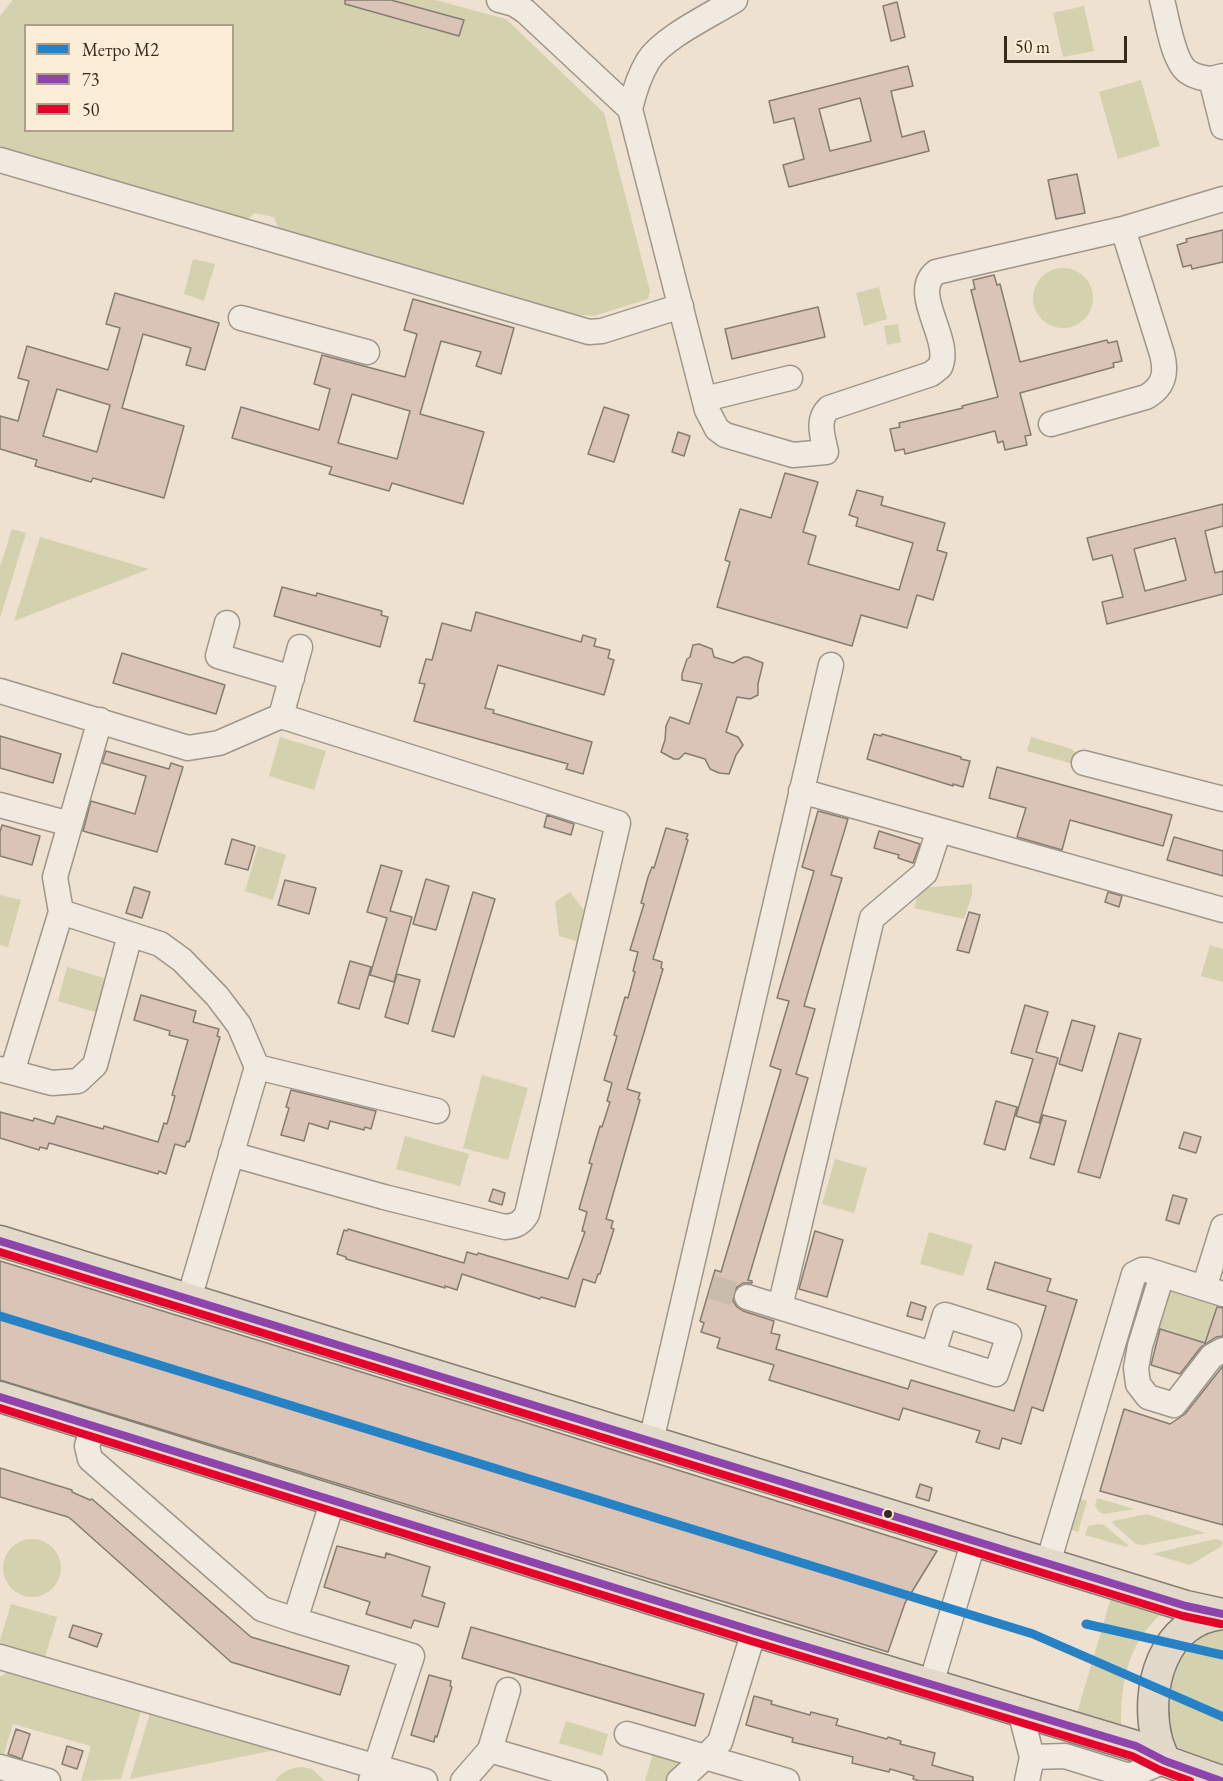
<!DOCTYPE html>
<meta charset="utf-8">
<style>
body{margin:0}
#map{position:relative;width:1223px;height:1781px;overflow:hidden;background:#eee1cf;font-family:"EB Garamond",serif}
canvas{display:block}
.legend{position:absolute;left:24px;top:24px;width:210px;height:108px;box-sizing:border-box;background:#fcedd7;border:2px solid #ae9f8c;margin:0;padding:8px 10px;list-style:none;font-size:18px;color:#382a1c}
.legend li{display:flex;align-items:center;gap:12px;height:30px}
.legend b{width:30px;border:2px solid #ae9f8c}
.scale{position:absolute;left:1004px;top:36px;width:123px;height:27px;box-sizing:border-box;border:3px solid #382a1c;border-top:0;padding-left:8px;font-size:18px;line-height:21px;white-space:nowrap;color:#382a1c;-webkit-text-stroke:4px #fcedd7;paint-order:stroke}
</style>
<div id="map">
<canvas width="1223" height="1781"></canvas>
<ul class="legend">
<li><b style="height:8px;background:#2782c5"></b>Метро M2</li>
<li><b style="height:8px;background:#8e44ad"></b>73</li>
<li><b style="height:8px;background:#e4002b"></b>50</li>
</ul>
<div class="scale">50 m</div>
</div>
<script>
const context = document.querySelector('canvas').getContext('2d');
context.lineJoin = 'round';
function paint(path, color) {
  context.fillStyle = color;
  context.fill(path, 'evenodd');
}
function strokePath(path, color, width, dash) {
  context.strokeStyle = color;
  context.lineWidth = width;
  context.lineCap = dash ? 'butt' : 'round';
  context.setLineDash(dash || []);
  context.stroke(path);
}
paint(new Path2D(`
 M13 0H435L506 19 604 113 650 291 648 299 594 316 555 313 281 235 274 217 254 213 243 225 0 154V16ZM26 26H232V130H26Z
 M1084 6 1094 51 1063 57 1053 13Z
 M1141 80 1160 146 1118 159 1099 92Z
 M193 259 215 264 204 301 184 294Z
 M1033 298a30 30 0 1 1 60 0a30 30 0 1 1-60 0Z
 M879 287 887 319 864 326 856 293Z
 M898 324 901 342 887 345 884 326Z
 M12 529 26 533 0 618V567Z
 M40 537 149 569 14 621Z
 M280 737 326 751 314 790 269 776Z
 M1031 737 1072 749 1078 757 1073 764 1027 751Z
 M258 846 286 855 273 900 245 891Z
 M972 884V895L964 919 914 908 920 888Z
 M570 892 586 913 580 942 559 936 555 902Z
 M0 895 21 900 8 947 0 945Z
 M1210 945 1223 949V982L1201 976Z
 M67 967 111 980 102 1014 58 1001Z
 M482 1075 528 1088 508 1160 463 1148Z
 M405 1136 469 1154 460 1186 396 1169Z
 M835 1159 867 1168 854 1213 822 1204Z
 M929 1232 973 1245 963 1276 920 1264Z
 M1169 1290 1223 1306V1318L1214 1346 1157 1328Z
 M1074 1497 1087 1501 1078 1532 1065 1528Z
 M1097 1498 1134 1509 1104 1514 1099 1512 1095 1505Z
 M1147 1514 1205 1533 1143 1545 1136 1544 1112 1523 1113 1521Z
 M1098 1524 1104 1525 1128 1545 1127 1547 1085 1535 1088 1526Z
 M3 1568a29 29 0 1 1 58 0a29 29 0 1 1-58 0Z
 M1215 1539 1222 1541V1546L1190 1565 1152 1554Z
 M1111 1598 1161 1614C1127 1645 1121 1681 1121 1726L1077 1713Z
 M11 1604 57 1617 44 1661 0 1648V1640Z
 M1223 1626V1769C1212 1764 1188 1758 1179 1751 1166 1739 1165 1694 1169 1677 1171 1666 1180 1653 1185 1643Z
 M16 1666 143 1704 121 1779 81 1781 91 1746 13 1724 2 1760 0 1759V1677Z
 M152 1707 291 1747 130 1779Z
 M566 1721 608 1734 602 1756 559 1743Z
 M654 1750 677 1760V1768L666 1781H645Z
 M302 1767 312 1769 325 1781H275C283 1771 290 1768 302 1767Z`), '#d4d1ae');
const building = new Path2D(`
 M345 0H391L464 20 459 36 345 4Z
 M897 2 905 37 891 41 883 6Z
 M908 66 913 86 891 91 902 137 924 131 929 151 789 187 783 165 804 159 794 118 774 123 769 101ZM860 98 871 141 830 151 819 109Z
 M1077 174 1085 213 1056 219 1048 180Z
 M1223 230V262L1192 269 1191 265 1183 267 1177 245 1187 242 1186 239Z
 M994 275 997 285 1000 284 1020 362 1107 340 1108 343 1117 341 1122 361 1113 363 1114 367 1020 393 1031 435 1025 436 1027 445 1005 450 1003 441 998 443 995 431 905 454 904 449 895 451 890 429 900 427 899 423 963 408 962 406 998 397 971 290 975 289 973 280Z
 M115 293 219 323 205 370 186 365 191 348 143 334 122 408 184 426 164 498 93 478 91 482 35 466 37 460 0 449V416L18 421 29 381 18 378 27 346 108 370 120 328 106 324ZM57 389 110 405 97 452 43 436Z
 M413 299 514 328 501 374 476 366 481 352 441 341 420 414 484 432 463 504 392 483 389 491 329 474 332 467 232 438 241 407 319 430 330 389 314 384 322 355 405 377 417 334 404 330ZM352 394 410 411 397 459 338 443Z
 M818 307 825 337 732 359 725 329Z
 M604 407 629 415 614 462 588 454Z
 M678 432 690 436 684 456 672 452Z
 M785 473 818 482 803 532 816 536 808 564 899 590 913 543 856 526 858 518 849 515 857 490 883 497 881 505 945 523 937 550 947 553 933 600 917 595 907 628 861 615 852 646 717 607 730 562 725 560 740 509 771 518Z
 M1223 504V526L1205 531 1215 573 1223 571V594L1107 624 1102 602 1123 597 1112 555 1093 560 1087 538ZM1175 538 1186 580 1145 591 1134 549Z
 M282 587 316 596 317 593 382 611 381 615 388 617 380 647 274 616Z
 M476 612 581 642 583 635 596 639 594 646 610 650 608 658 614 660 604 695 498 665 485 708 494 710 493 713 592 742 583 774 566 769 568 764 414 721 425 684 419 683 426 659 432 660 442 623 471 631Z
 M699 644 712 649 714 657 733 663 744 657H748L763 663 758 684V695L750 699 737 697 726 732 738 737 743 745 736 755 729 774 719 773 710 769 705 759 685 753 679 759H674L661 752 665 740 666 726 670 717 689 724 702 684 682 680V674L687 659 690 657 693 645Z
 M122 653 225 685 216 714 113 683Z
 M874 734 881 736 882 734 961 757V759L970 761 963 787 953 784V786L867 759Z
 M0 736 61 754 53 783 0 768Z
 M106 751 169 769 171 763 183 767 157 852 83 831 91 801 135 814 146 776 102 763Z
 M997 767 1172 815 1163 846 1070 820 1062 850 1017 837 1026 808 989 798Z
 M818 811 848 819 831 875 842 878 804 1006 815 1009 796 1074 808 1078 748 1280 752 1281V1283H743L737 1287 733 1293V1301L737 1307 743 1311 774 1321 771 1333 780 1335 776 1349 908 1389 911 1380 1014 1411 1046 1306 987 1289 995 1262 1051 1279 1047 1291 1077 1300 1043 1411 1032 1407 1021 1444 1002 1438 999 1449 976 1442 980 1431 903 1408 899 1420 769 1380 774 1365 717 1348 720 1338 701 1332 704 1323 700 1321 715 1270 721 1272 781 1070 770 1066 789 1001 777 998 814 871 802 867Z
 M547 815 574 824 571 835 544 827Z
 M2 825 40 836 32 865 0 856V832Z
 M666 828 688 834 686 839 688 840 653 959 662 962 661 968 663 969 627 1089 640 1093 638 1099 640 1100 606 1219 613 1221 611 1228 614 1229 600 1274H598L595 1283 583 1279 575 1307 541 1297 540 1299 462 1274 457 1290 445 1286V1288L346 1259V1257L337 1254 344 1230 347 1231 348 1229 464 1263 467 1252 477 1255 478 1253 568 1279 585 1232 582 1231 587 1212 579 1209 592 1164 589 1163 600 1126 602 1127 610 1102 607 1101 612 1083 604 1080 617 1036 614 1035 625 997 628 998 635 972 633 971 638 952 630 950 644 904 641 903 648 877 652 867 654 868Z
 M879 831 920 844 913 863 898 858 899 855 874 848Z
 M1174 837 1223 851V876L1167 860Z
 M232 839 255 846 248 870 225 864Z
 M381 865 402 871 390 911 412 917 394 982 370 975 387 918 367 912Z
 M426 879 449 886 436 930 413 924Z
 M285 880 316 888 309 914 278 905Z
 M134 887 150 892 142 918 126 913Z
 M473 892 495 899 454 1037 432 1031Z
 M1108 892 1122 896 1119 907 1105 902Z
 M969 912 980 915 969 953 957 950Z
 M350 961 371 967 359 1009 338 1003Z
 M397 974 420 980 408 1024 385 1017Z
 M141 995 196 1011 193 1022 219 1029 217 1036 220 1037 189 1142 187 1141 185 1147 175 1144 166 1174 159 1171 158 1174 49 1143 47 1149 40 1147 39 1150 0 1138V1112L33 1121 34 1118 54 1124 57 1116 103 1129 104 1126 158 1142 164 1123 167 1124 175 1096 172 1095 188 1040 169 1035 170 1031 134 1020Z
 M1025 1005 1048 1012 1036 1052 1058 1058 1039 1123 1016 1116 1033 1059 1011 1053Z
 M1072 1020 1095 1026 1082 1071 1059 1064Z
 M1119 1033 1141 1039 1100 1178 1078 1172Z
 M291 1090 376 1111 371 1129 365 1127 364 1130 330 1121 328 1129 309 1123 304 1141 281 1135 289 1108 286 1107Z
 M996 1101 1017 1107 1005 1150 984 1144Z
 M1043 1115 1066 1121 1054 1165 1030 1158Z
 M1184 1132 1201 1137 1196 1153 1179 1148Z
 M493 1189 505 1193 502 1205 489 1201Z
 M1173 1195 1187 1199 1179 1224 1166 1220Z
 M815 1231 843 1240 827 1297 799 1289Z
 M0 1261 511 1418 937 1551 905 1603 888 1652 0 1380Z
 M911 1302 926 1307 922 1320 907 1316Z
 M1217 1307 1223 1308V1336L1216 1337 1201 1347 1180 1374 1151 1365 1160 1329 1205 1343Z
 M1223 1366V1525L1100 1491 1124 1409 1170 1424 1185 1414Z
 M0 1468 72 1490V1492L90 1500 92 1499 251 1637 349 1666 340 1695 231 1662 72 1520 68 1517 0 1497Z
 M920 1484 932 1488 929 1501 916 1497Z
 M337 1546 385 1558 386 1553 430 1567 422 1596 445 1603 438 1627 414 1620 411 1628 366 1614 370 1602 324 1587Z
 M73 1625 102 1634 97 1647 69 1637Z
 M471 1627 704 1694 695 1726 462 1658Z
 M429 1675 451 1681 450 1686 452 1687 437 1737 435 1736 434 1742 411 1735Z
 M754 1696 772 1701 771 1704 810 1715 811 1712 838 1719 836 1725 887 1739 888 1737 901 1741 900 1744 935 1753 932 1765 973 1777V1781H920L913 1779 914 1776 890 1769 889 1772 852 1763 853 1757 792 1742 793 1738 746 1725Z
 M16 1729 30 1734 22 1759 8 1754Z
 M67 1746 83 1751 77 1769 62 1764Z`);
paint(building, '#d9c4b6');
strokePath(building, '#857c72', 1.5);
strokePath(new Path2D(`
 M711 1287 747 1297`), '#cabcab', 24, [24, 12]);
const minor = new Path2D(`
 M499 0 514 4 525 11 630 109
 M735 0C711 15 662 38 648 61 639 76 634 92 630 109L707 410 717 429 725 435 793 455 826 452C823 437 816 420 829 408L931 374 940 367C953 339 909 294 936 272L1123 229 1223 199
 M1162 0C1167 18 1173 62 1188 72 1195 77 1202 78 1211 79
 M1223 76 1211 79 1223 127
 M0 160 589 332 602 331 681 306
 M241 318 367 352
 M705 399 790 378
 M1051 424 1146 397C1164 387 1167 373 1162 354L1123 229
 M227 623 218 656 292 678
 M0 691 188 748 219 743 281 716 618 823 527 1214C522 1223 516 1226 505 1227L384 1197 231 1154
 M281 716 300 647
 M100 720 55 877 61 912 160 944 182 960 217 996 239 1025 257 1067 189 1299
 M1084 763 1223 799
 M801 791 1223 910
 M0 805 70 824
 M257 1067 437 1111
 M0 1069 52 1083 78 1081 95 1065 130 935
 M12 1072 61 912
 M1162 1275 1140 1346 1136 1368 1138 1384 1148 1397 1174 1405 1212 1356 1223 1350
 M1204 1288 1223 1227
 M747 1297 996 1374 1009 1335 945 1315 933 1354
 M780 1307 872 918 925 873 939 830
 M93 1426 87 1446 90 1459 262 1609 295 1620
 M651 1441 831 665
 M333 1500 295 1620 412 1656 371 1781
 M1048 1563 1134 1274 1142 1270H1147L1223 1294
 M754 1631 720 1742 705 1757 787 1781
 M0 1657 425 1781
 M931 1684 974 1540
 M508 1690 490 1750 595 1781
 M1020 1711 1032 1757 1027 1781
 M627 1734 705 1757
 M1032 1757 1065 1756 1129 1776 1165 1761
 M0 1767 48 1781
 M463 1781 490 1750
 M679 1781 705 1757`);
const major = new Path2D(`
 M0 1241 1186 1606 1222 1614
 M0 1397 754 1631 1136 1746 1165 1761 1221 1781
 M1165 1761C1162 1754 1159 1747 1157 1740 1144 1688 1163 1620 1223 1614`);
strokePath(minor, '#9f968a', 27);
strokePath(major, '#857c72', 33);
strokePath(minor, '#f0eae0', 24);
strokePath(major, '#e3d9cb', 30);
strokePath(new Path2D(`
 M0 1241 1186 1606 1223 1614
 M0 1397 754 1631 1136 1746 1165 1761 1221 1781`), '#8e44ad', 8);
strokePath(new Path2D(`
 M0 1252 1183 1616 1221 1624
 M0 1408 751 1641 1132 1756 1160 1770 1190 1781`), '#e4002b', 8);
strokePath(new Path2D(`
 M0 1316 1033 1634 1223 1717
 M1086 1624 1223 1655`), '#2782c5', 9);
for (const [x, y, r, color] of [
 [888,1514,5,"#382a1c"]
]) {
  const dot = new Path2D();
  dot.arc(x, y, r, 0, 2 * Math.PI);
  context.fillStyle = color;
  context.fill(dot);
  strokePath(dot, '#fcedd7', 2);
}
</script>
